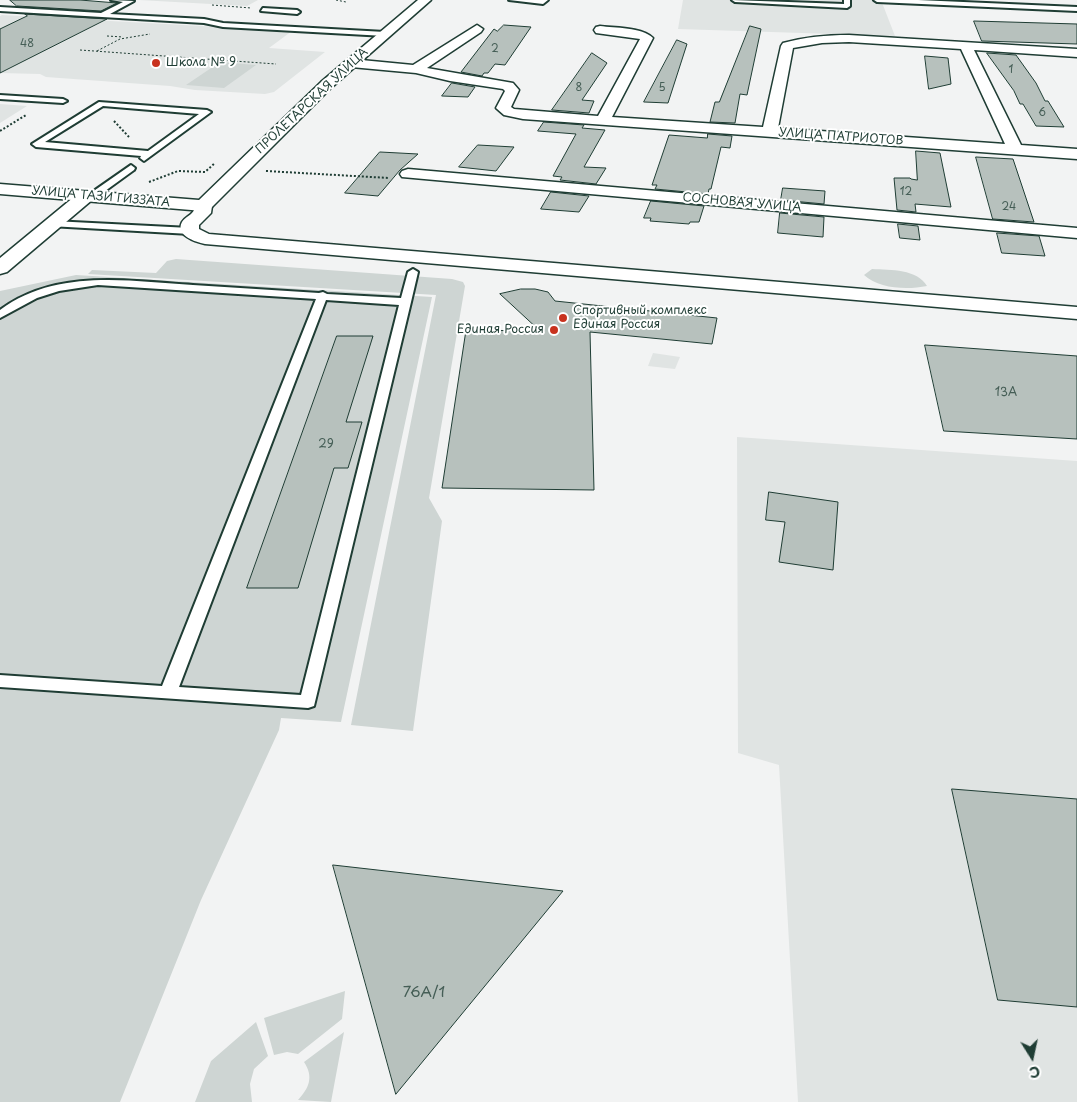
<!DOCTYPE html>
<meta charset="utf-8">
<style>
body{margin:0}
#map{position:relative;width:1077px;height:1102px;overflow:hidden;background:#f2f3f3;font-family:"Playpen Sans",sans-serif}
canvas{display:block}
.north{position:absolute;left:1007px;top:1032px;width:50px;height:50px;-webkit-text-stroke:4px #fff;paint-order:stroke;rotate:170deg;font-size:14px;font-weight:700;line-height:20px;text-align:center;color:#1f3d34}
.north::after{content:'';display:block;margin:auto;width:18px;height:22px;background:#1f3d34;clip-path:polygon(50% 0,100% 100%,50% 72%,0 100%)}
</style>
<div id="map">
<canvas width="1077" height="1102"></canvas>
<div class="north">С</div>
</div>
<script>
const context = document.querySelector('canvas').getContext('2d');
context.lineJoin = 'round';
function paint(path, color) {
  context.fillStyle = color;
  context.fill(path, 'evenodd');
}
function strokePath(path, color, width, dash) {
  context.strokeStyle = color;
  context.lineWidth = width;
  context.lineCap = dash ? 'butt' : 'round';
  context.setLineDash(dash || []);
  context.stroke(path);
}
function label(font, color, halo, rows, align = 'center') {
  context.font = font + ' "Playpen Sans",sans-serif';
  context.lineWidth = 4;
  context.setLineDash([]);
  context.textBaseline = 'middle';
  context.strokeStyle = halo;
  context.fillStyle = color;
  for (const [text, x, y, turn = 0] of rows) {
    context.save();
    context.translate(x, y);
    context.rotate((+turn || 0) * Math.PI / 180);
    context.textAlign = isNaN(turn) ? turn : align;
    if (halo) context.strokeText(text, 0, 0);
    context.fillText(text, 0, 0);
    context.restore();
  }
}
paint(new Path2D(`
 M139 0H258L247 6Z
 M683 0H881L895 36 678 29Z
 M2 15 292 31 269 48 325 52 274 92 265 94 195 90 170 86 46 77 40 74 0 73V16Z
 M0 104 27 106 0 123Z
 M653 353 680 357 675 369 648 366Z
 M737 437 1077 461V1102H798L779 765 738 753Z`), '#e0e4e3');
paint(new Path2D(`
 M220 62 256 65 224 88 186 85Z
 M176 259 452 279 463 282 465 286 429 498 442 521 413 731 351 725 436 295 88 274 92 270 156 273 167 261Z
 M872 269C891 270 917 269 927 286 907 290 879 289 864 275Z
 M76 275 432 297 341 722 281 718 279 730 201 900 120 1102H0V291Z
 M345 991 342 1019 298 1054 287 1052 274 1055 264 1018Z
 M256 1022 268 1056 254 1069 250 1084 252 1102H195L211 1061Z
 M344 1032 331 1102 298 1100C309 1088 314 1077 304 1062Z`), '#ced5d3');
const building = new Path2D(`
 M10 0H80L117 3 101 11 17 6Z
 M25 14 107 19 0 73V29L27 16Z
 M974 21 1077 24V44L982 41Z
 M504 25 531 27 505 65 495 64 488 73H484L482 76 461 72 494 29 497 31Z
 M750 26 761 29 747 95 740 94 735 123 710 122 715 102H719Z
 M677 40 687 44 668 103 644 102Z
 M592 53 607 63 582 100 594 101 589 113 552 110Z
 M987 53 1016 55 1036 83 1045 101H1048L1064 127 1036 126 1023 104H1020L1014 91Z
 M925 56 948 58 951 84 929 89Z
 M452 83 475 87 468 97 442 96Z
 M544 122 584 125 582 128 605 130 584 167 606 168 596 184 560 180 562 177 553 176 576 134 538 131Z
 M708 134 732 136 730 148 721 147 711 189H709L708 194 655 189 657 185H652L669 135 707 138Z
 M478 145 514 147 496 171 459 167Z
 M916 151 940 153 951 207 915 204 916 212 897 210 894 178H910L911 179 917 180Z
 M380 152 418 154 400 170 378 196 345 193Z
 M976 157 1013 159 1034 222 993 219Z
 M783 188 825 191 824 204 781 200Z
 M551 192 589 196 579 212 541 209Z
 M651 201 704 206 699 222H690L689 224 650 221 651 218H644Z
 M780 213 824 217 823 237 778 233Z
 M898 224 918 226 920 240 900 238Z
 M997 233 1039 236 1045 256 1002 253Z
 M521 289H535L548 292 555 301 717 318 712 344 590 332 594 490 442 488 466 330 540 331 500 294Z
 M337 336H373L346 422H362L348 468H334L298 588H247Z
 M925 345 1077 356V439L944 431Z
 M769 492 838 502 833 570 779 562 785 522 766 520Z
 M952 789 1077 799V1007L998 1000Z
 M333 865 563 891 396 1094Z`);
paint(building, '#b7c1bd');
strokePath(building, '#1f3d34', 1);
const lane = new Path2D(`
 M111 0 134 1 110 14 204 19 223 23 385 32 388 34 385 36 223 27 204 23 0 11V7L101 13 123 2Z
 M509 0H548L543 4Z
 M732 0 844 4V0H850V6L847 8 735 2Z
 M874 0H918L1077 7V11L877 2Z
 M263 8 297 10 300 12 297 14 261 11Z
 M0 95 63 99 67 101 63 103 0 99Z
 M99 102 207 110 211 112 144 161 140 158 141 156 36 147 32 144ZM103 106 199 114 148 151 45 142Z
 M131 165 135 168 134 170 94 199H88V195Z
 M53 221 190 228 195 231 190 234 50 226 48 224Z
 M413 269 418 272 411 302 314 706 308 708 0 687V675L162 686 316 299 98 285 59 291 37 298 0 318V310C56 268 129 281 193 285 235 288 277 290 319 293L323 292 327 294 401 298 408 272ZM326 300 399 305 301 695 179 687Z`);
const street = new Path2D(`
 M477 25 483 29 481 32 427 68 513 83 519 90 511 107 514 109 598 116 640 39 596 33 594 30 596 27 600 26C615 28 642 27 653 38L612 117 763 127 781 46 783 43C805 37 826 35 849 35L1077 49V57L974 50 1021 145 1077 149V159L523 119 504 115 496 108 505 91 503 89 450 81 416 73 351 67 345 63 351 59 413 65ZM849 42 961 49 1005 144 778 128 793 48 822 43Z
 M408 169 1077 228V238L402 177 400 174 402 171Z
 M86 191 92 192 94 196 92 200 7 272 0 274V258L80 192Z
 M203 201 209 202 212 206 211 213 199 225V229L209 234 1077 307V319L205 244C195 242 175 235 182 222 185 217 192 215 194 210 195 207 195 205 197 202Z`);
const secondary = new Path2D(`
 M418 0H431L331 88 209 210 203 211 0 194V184L199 200 321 82Z`);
strokePath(lane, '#1f3d34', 4);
strokePath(street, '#1f3d34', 3);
strokePath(secondary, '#1f3d34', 3);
strokePath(new Path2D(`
 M336 0 346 2
 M212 5 251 8
 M107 36 123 37
 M80 50 276 64
 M97 51 120 39 150 34`), '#1f3d34', 1, [2, 2]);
strokePath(new Path2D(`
 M114 121 129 137
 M0 131 26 115
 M266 171 389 178
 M149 182 178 171 205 172 215 163`), '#1f3d34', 2, [2, 2]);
paint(lane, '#fff');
paint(street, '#fff');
paint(secondary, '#fff');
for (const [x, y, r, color] of [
 [156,63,5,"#c8321e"],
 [563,318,5,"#c8321e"],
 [554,330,5,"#c8321e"]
]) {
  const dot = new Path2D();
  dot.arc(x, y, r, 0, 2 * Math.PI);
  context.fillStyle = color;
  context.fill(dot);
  strokePath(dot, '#fff', 2);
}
label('11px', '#455e56', null, [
 ["48",27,44],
 ["2",495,49],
 ["1",1011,70],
 ["8",579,88],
 ["5",662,88],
 ["6",1042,113],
 ["12",906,192],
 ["24",1009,207]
]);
label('12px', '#1f3d34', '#fff', [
 ["Школа № 9",166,63],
 ["Спортивный комплекс",573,311],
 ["Единая Россия",573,325],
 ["Единая Россия",544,330,"right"]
], 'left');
label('12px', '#1f3d34', '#fff', [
 ["ПРОЛЕТАРСКАЯ УЛИЦА",312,101,-43],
 ["УЛИЦА ПАТРИОТОВ",841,137,4],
 ["УЛИЦА ТАЗИ ГИЗЗАТА",101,197,5],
 ["СОСНОВАЯ УЛИЦА",742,203,5]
]);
label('12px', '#455e56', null, [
 ["13А",1006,393],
 ["29",326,445]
]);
label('15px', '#455e56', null, [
 ["76А/1",424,993]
]);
</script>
